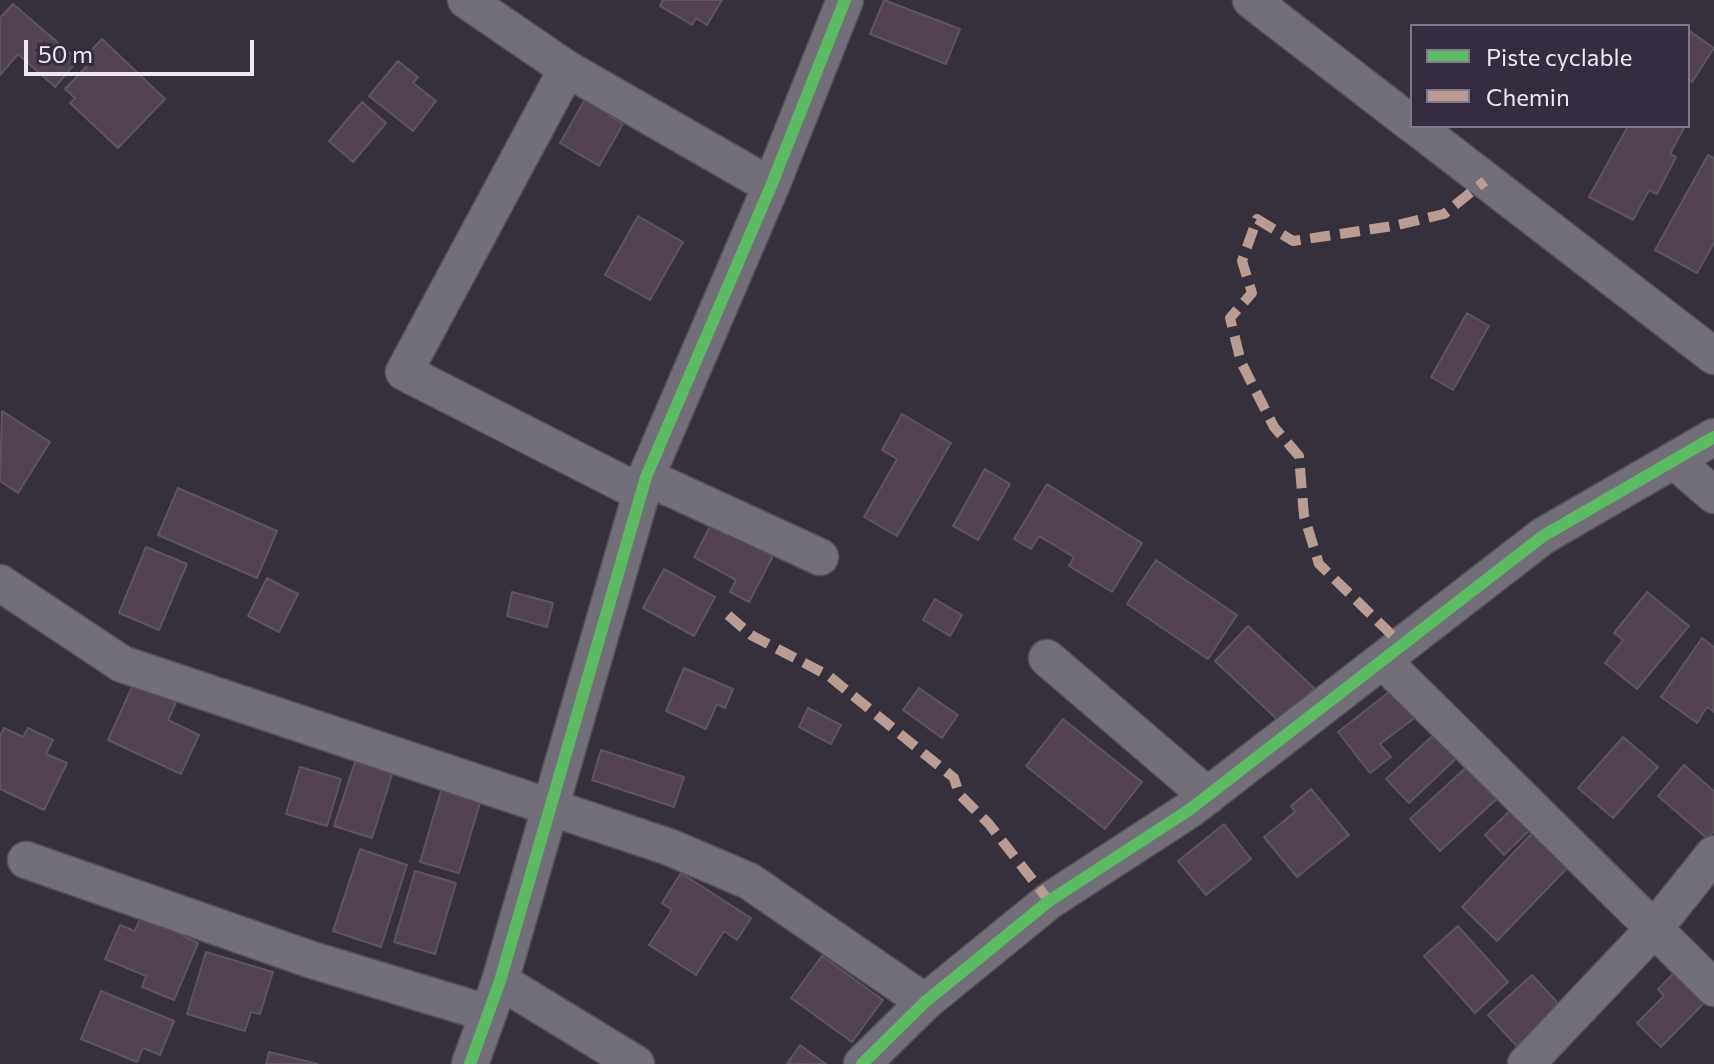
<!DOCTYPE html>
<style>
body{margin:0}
#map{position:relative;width:1714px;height:1064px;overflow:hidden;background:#36303c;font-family:Commissioner,sans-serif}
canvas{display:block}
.legend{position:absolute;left:1410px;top:24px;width:280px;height:104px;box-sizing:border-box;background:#362c40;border:2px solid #807788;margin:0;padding:10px 14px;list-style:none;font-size:24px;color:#eee8f5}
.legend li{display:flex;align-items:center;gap:16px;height:40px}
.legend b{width:40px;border:2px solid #807788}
.scale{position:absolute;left:24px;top:40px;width:230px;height:36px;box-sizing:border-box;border:4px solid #eee8f5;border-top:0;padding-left:10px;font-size:24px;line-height:28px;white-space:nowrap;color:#eee8f5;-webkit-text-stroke:6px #362c40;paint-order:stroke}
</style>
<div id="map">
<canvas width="1714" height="1064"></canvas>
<ul class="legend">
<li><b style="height:10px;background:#5cba63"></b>Piste cyclable</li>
<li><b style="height:10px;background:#b99d93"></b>Chemin</li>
</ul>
<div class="scale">50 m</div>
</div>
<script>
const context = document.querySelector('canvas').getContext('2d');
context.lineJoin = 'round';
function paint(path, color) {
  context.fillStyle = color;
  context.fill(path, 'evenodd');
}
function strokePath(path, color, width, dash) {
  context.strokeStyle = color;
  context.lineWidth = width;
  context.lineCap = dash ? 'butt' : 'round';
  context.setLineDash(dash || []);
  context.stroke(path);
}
const building = new Path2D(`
 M663 0H722L707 25 696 18 692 25 660 6Z
 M884 0 960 29 946 64 870 34Z
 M13 4 78 60 55 87 18 54 0 75V18Z
 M1688 30 1714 48 1692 82 1688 79Z
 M102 39 165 99 118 148 70 103 75 98 65 89 87 66 81 61Z
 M398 61 418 77 413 83 436 101 413 131 369 96Z
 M588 94 613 109 609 116 623 124 599 166 560 143Z
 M362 102 386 123 353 162 329 141Z
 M1628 126H1685L1670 154 1676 157 1657 194 1649 190 1633 220 1589 197Z
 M1708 155 1714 158V243L1697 273 1655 250Z
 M638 216 683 242 650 300 605 275Z
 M1467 313 1489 326 1453 390 1431 377Z
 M2 411 50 442 18 493 0 481Z
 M902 414 951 443 897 536 864 517 897 459 882 450Z
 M985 469 1010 484 978 540 953 526Z
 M1047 484 1142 543 1112 592 1069 566 1074 557 1039 536 1031 549 1014 539Z
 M178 488 277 531 257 578 158 535Z
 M712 523 773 556 749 602 730 592 736 580 694 557Z
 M146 547 187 564 159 630 119 613Z
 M1156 560 1237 615 1208 659 1127 604Z
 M664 569 715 597 694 636 643 608Z
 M267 578 298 594 279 632 248 616Z
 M512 592 553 603 547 627 507 616Z
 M1647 592 1689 626 1637 689 1605 663 1623 640 1614 633Z
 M935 599 962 615 950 636 923 620Z
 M1248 626 1314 688 1281 723 1215 661Z
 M1702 638 1714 647V712L1707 707 1697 723 1661 697Z
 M684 668 733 689 725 708 717 704 706 729 666 711Z
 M136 678 178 698 168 720 199 735 181 774 108 740Z
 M1398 685 1421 713 1380 744 1391 757 1370 773 1338 732Z
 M919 688 958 715 942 738 903 710Z
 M808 708 841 725 831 744 799 727Z
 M1063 719 1142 782 1105 829 1026 766Z
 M1442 727 1464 751 1409 803 1386 779Z
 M4 728 23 737 28 728 53 740 46 754 67 763 44 810 0 789V736Z
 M1623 737 1658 767 1613 818 1578 788Z
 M601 750 684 777 674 807 592 780Z
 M358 753 395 765 372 838 334 826Z
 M1472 762 1502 794 1440 851 1410 819Z
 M1684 765 1714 791V831L1708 839 1658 796Z
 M300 767 341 779 327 826 286 814Z
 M444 781 483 793 459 873 420 862Z
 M1311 789 1349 835 1297 877 1264 837 1295 812 1291 806Z
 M1520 801 1539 821 1504 855 1485 835Z
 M1224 824 1251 859 1206 895 1178 861Z
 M1536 829 1571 864 1497 941 1462 907Z
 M360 849 407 865 381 947 333 931Z
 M415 871 456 883 435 954 394 942Z
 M681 873 751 918 737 940 724 931 696 975 649 945 672 910 662 903Z
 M145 906 188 925 183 936 198 943 174 1000 142 987 146 976 105 959 120 925 135 931Z
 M1458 926 1508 982 1475 1013 1424 956Z
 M206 952 273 972 260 1014 251 1012 245 1031 187 1014Z
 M822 956 883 1000 852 1042 791 998Z
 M1675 972 1705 1002 1661 1047 1637 1023 1664 996 1658 989Z
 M1532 975 1568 1014 1524 1054 1488 1015Z
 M101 991 174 1021 160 1055 143 1048 137 1062 81 1039Z
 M800 1045 826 1064H787Z
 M269 1052 318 1064H266Z`);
paint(building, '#534250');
strokePath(building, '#5e565e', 2);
const minor = new Path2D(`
 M466 0 567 69 771 186
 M1251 0 1412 124
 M567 69 404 372 641 493
 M1415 126 1714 356
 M1676 462 1714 495
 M646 477 820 557
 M0 583 122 664 669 847 749 881 925 1002
 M1047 658 1208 796
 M1383 661 1714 988
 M26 860 312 960 487 1013
 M500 981 636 1064
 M470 1064 500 981 646 477 771 186 845 0
 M862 1064 925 1002 1049 901 1189 810 1543 536 1714 437
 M1526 1064 1653 930 1714 854`);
strokePath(minor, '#544f59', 39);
strokePath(minor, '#736f78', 36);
strokePath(new Path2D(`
 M728 615 751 635 829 676 954 778 959 794 989 824 1049 901
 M1392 635 1319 564 1304 516 1299 456 1274 427 1241 362 1230 318 1252 293 1242 261 1257 219 1293 241 1393 226 1444 214 1485 181`), '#b99d93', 10, [20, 10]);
strokePath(new Path2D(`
 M470 1064 500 981 646 477 771 186 845 0
 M862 1064 925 1002 1049 901 1189 810 1543 536 1714 437`), '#5cba63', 12);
</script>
